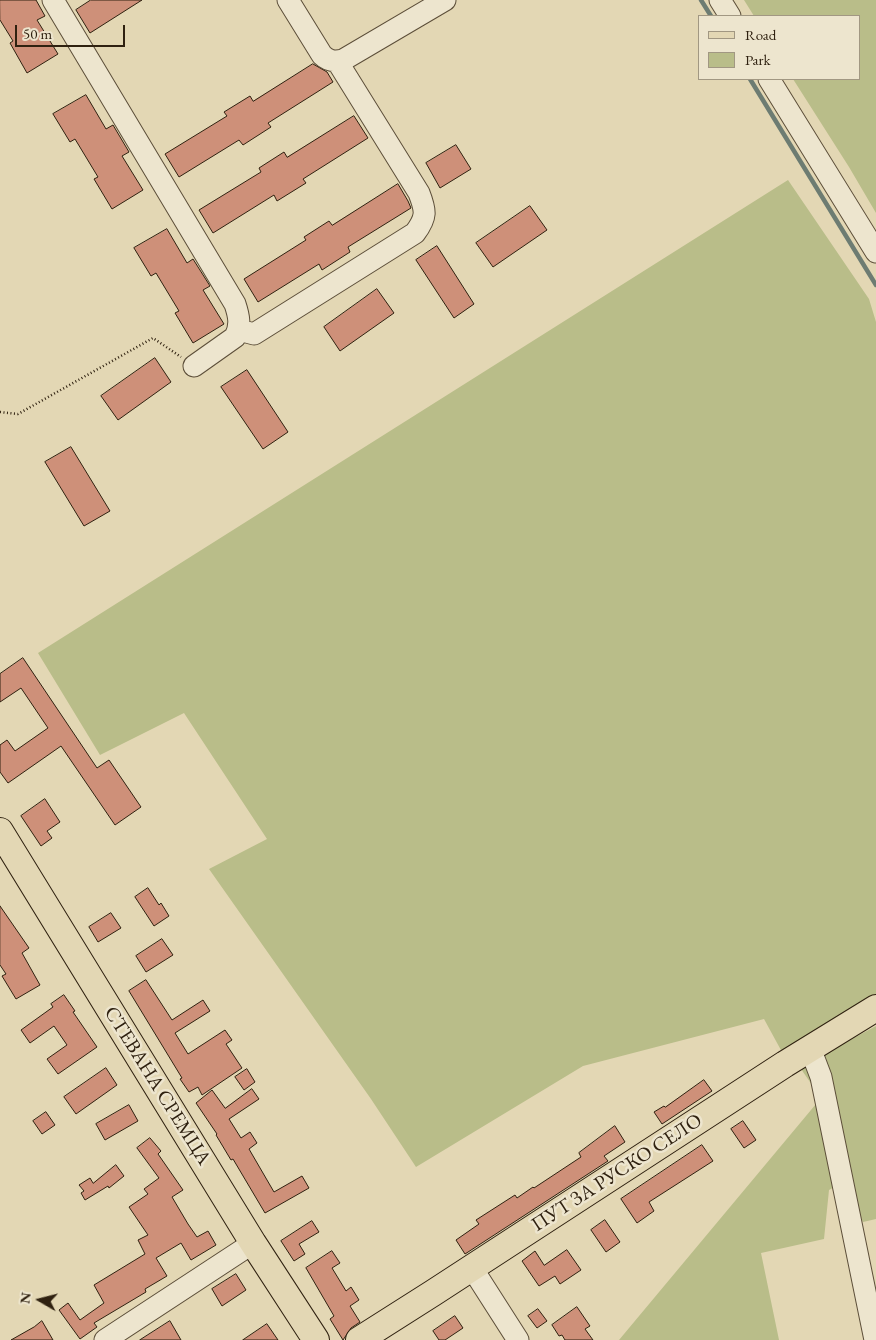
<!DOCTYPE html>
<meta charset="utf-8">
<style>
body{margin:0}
#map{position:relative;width:876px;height:1340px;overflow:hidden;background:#e3d7b4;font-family:"EB Garamond",serif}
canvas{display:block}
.legend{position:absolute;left:698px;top:15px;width:162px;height:65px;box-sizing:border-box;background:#ede5ce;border:1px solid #a19782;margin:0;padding:6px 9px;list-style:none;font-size:15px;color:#2f2110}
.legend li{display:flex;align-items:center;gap:10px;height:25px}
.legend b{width:25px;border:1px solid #a19782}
.north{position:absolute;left:15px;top:1275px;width:50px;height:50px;-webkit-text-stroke:4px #ede5ce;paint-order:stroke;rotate:278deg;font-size:14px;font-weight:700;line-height:20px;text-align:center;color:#2f2110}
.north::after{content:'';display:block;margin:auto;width:18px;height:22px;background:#2f2110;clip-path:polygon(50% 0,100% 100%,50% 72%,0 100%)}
.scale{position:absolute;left:15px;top:25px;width:110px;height:22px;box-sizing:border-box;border:2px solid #2f2110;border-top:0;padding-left:6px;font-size:15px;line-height:18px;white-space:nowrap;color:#2f2110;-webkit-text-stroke:4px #ede5ce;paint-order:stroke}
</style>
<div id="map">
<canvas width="876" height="1340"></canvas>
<ul class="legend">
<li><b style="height:6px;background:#e3d7b4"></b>Road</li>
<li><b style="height:14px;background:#b9bd89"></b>Park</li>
</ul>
<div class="north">N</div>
<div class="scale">50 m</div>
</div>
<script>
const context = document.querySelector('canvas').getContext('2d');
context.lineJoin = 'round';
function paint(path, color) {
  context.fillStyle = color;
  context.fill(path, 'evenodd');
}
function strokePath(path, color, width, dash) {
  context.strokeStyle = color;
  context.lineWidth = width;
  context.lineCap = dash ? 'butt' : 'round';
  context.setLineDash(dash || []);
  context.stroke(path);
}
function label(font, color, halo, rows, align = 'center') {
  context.font = font + ' "EB Garamond",serif';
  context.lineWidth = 5;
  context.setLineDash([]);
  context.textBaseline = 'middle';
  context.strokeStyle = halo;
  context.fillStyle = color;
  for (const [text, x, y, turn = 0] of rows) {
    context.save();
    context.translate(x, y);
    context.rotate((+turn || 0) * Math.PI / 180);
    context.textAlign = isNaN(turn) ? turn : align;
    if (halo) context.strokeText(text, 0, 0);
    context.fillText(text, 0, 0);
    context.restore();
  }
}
paint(new Path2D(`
 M744 0H876V213L849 167 793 79H860V16H754Z
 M788 180 869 299 876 322V995L782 1052 764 1019 583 1066 416 1167 371 1099 209 869 267 839 184 713 100 755 38 653Z
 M876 1026V1219L863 1222 843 1182 829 1190 824 1239 761 1253 779 1340H619L821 1098 801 1069 837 1047Z`), '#b9bd89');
strokePath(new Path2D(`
 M701 0 711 16
 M750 79 876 285`), '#6d7c72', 4.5);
const building = new Path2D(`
 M0 0H36L45 16 37 20 58 54 27 73 10 43 13 41 0 20Z
 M91 0H142L90 33 76 10Z
 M313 64 327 72 333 82 268 123 271 127 243 145 239 140 179 177 165 154 227 116 224 112 250 96 253 101Z
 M86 95 106 129 113 125 129 152 122 156 143 190 112 209 94 179 98 177 75 139 70 142 53 114Z
 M354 116 368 138 303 179 306 183 277 201 274 195 213 233 199 210 261 172 259 168 284 152 287 157Z
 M456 145 471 169 440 188 426 163Z
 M398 184 408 201 411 208 348 247 350 252 322 270 319 264 258 302 244 279 306 240 304 237 329 221 332 225Z
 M530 206 547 230 493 267 476 243Z
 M167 229 187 263 193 259 210 286 203 290 224 324 193 343 175 313 179 311 156 273 151 276 134 248Z
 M437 246 474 304 454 318 416 260Z
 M377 289 394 313 340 351 324 327Z
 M155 358 171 382 118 420 101 396Z
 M247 370 288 432 263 449 221 387Z
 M71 447 110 511 84 526 45 462Z
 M23 658 97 768 109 760 141 807 115 825 61 746 8 783 0 772V745L7 740 15 751 48 728 21 688 0 702V674Z
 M45 799 60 822 47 831 52 838 41 846 21 816Z
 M148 888 159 905 161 903 169 916 154 926 135 897Z
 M0 906 29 948 22 953 40 985 16 999 2 976 6 974 0 965Z
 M111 913 121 928 98 942 89 927Z
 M162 939 173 955 146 972 136 956Z
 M146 980 172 1020 203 1000 210 1011 175 1033 188 1054 225 1030 232 1040 226 1044 242 1068 202 1095 198 1087 189 1092 180 1079 182 1078 129 991Z
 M64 995 75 1011 73 1012 97 1047 58 1074 47 1059 67 1045 54 1026 30 1043 21 1030 53 1007 51 1004Z
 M106 1068 117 1085 76 1114 64 1097Z
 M247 1069 255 1082 244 1090 235 1077Z
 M704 1080 712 1091 662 1124 654 1112 664 1106 665 1107Z
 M252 1089 259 1099 229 1119 241 1138 250 1132 257 1143 249 1149 274 1192 302 1176 309 1188 265 1213 233 1159 231 1160 216 1135 217 1134 196 1103 212 1090 225 1108Z
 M129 1105 138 1121 105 1140 96 1124Z
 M46 1112 55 1125 42 1134 33 1121Z
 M743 1121 756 1140 744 1148 731 1129Z
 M615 1126 625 1142 604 1156 608 1161 465 1254 456 1240 479 1224 476 1220 515 1195 517 1198 533 1187 534 1188 581 1157 579 1153Z
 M150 1138 161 1151 158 1154 183 1190 172 1197 188 1224 197 1237 208 1231 216 1245 191 1260 181 1243 156 1258 167 1276 145 1289 146 1292 94 1323 97 1327 80 1339 59 1310 68 1303 80 1320 104 1303 94 1285 145 1254 138 1240 148 1235 129 1207 148 1194 144 1189 159 1178 137 1148Z
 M702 1145 713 1161 649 1202 654 1211 637 1223 621 1199Z
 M116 1165 124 1176 109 1188 108 1186 85 1200 81 1193 84 1191 79 1185 90 1178 93 1183Z
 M605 1220 620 1242 606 1252 591 1230Z
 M312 1221 319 1232 299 1244 305 1254 294 1261 281 1241Z
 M567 1250 581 1270 560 1284 555 1276 539 1286 522 1261 535 1251 544 1265Z
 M332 1251 340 1263 332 1268 346 1291 351 1287 359 1300 350 1306 360 1322 351 1328 343 1340 330 1319 334 1316 306 1268Z
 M236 1274 246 1290 222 1306 212 1289Z
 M577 1307 590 1326 585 1329 593 1340H565L562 1335 559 1336 552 1325Z
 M538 1309 547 1321 537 1328 528 1316Z
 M455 1316 463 1328 445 1340H439L433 1331Z
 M42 1321 53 1340H11L34 1327Z
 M170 1321 181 1340H140Z
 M267 1324 278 1340H243Z`);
paint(building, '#ce9079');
strokePath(building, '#2f2110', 1);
const minor = new Path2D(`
 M53 0 235 304C239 316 241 325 235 337L194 366
 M288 0 322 55C328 61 334 62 343 60L445 0
 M720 0 730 16
 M769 79 876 252
 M239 330 254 334 415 233C427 217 426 211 419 193L337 61
 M810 1048 821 1077 875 1340
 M472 1268 518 1340
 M105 1340 253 1243`);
const major = new Path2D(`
 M0 831 253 1243 316 1340
 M359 1340 433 1293 785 1064 876 1008`);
strokePath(minor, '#5c4e39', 23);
strokePath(major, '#2f2110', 28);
strokePath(new Path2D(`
 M0 412 18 414 153 338 181 357`), '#2f2110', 2.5, [1, 2.5]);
strokePath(minor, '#ede5ce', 21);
strokePath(major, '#e3d7b4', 26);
label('20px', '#2f2110', '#ede5ce', [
 ["СТЕВАНА СРЕМЦА",157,1086,58],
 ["ПУТ ЗА РУСКО СЕЛО",617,1173,-33]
]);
</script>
